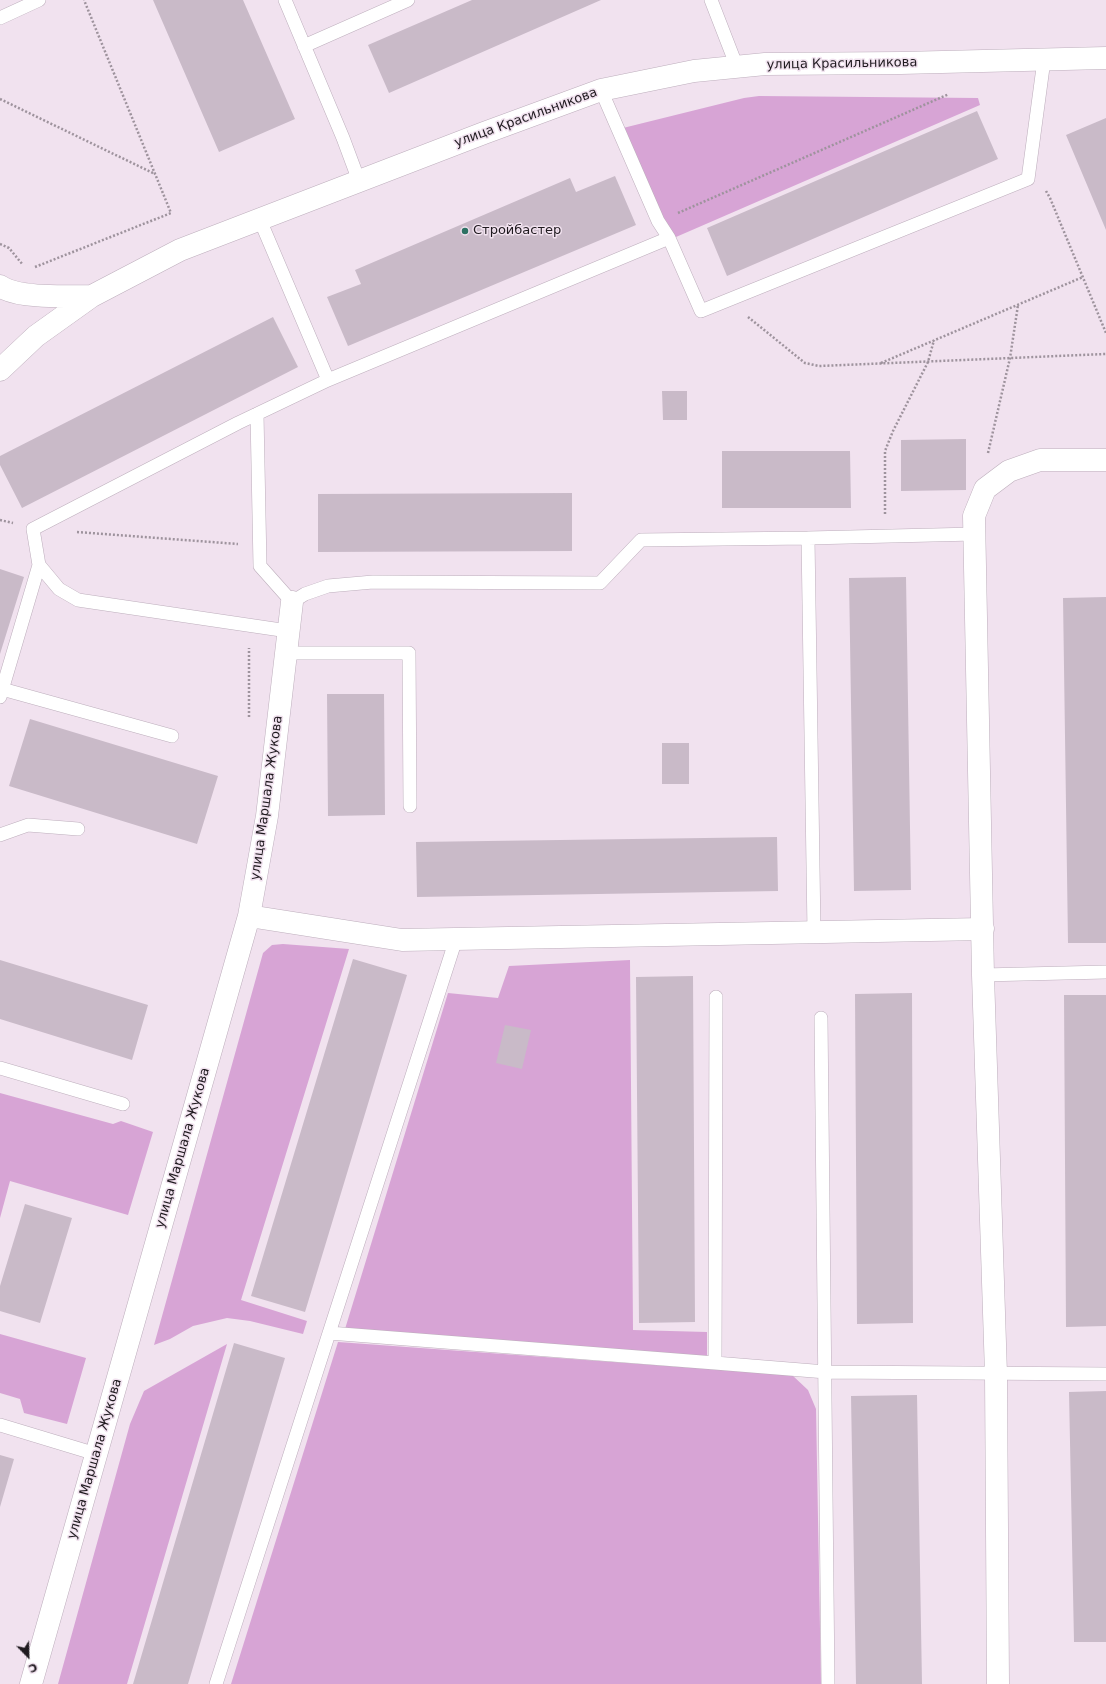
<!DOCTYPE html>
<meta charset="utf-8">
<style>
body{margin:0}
#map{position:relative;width:1106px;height:1684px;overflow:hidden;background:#f1e2ef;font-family:"DejaVu Sans",sans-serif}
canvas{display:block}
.north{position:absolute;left:8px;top:1636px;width:40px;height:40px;-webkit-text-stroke:3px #f1e2ef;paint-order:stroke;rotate:157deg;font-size:11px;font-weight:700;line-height:16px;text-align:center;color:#1f1a1f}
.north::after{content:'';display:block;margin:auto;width:14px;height:18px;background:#1f1a1f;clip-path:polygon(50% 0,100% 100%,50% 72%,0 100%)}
</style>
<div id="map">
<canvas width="1106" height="1684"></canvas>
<div class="north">С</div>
</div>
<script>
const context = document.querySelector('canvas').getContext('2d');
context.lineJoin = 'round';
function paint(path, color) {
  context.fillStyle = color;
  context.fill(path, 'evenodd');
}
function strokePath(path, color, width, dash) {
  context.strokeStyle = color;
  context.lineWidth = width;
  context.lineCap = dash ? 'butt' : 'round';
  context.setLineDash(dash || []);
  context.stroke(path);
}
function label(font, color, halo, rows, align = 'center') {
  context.font = font + ' "DejaVu Sans",sans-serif';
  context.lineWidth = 3;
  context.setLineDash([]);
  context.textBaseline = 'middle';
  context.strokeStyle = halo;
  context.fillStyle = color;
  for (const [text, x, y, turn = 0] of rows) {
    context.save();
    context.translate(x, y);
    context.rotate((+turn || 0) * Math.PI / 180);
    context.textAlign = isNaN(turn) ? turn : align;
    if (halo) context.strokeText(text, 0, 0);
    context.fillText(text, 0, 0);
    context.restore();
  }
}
paint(new Path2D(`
 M759 96 978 98 980 105 676 237 661 216 623 128 744 98Z
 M283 944 349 949 241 1300 307 1321 303 1334 250 1321 227 1318 193 1326 170 1339 154 1345 263 953 272 945Z
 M630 960 633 1330 707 1332V1357L345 1329 448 993 498 998 509 966Z
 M0 1093 113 1124 121 1121 153 1132 128 1215 10 1181 0 1218Z
 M0 1334 86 1358 67 1424 24 1413 20 1399 0 1393Z
 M338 1342 792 1375 808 1390 816 1409 821 1684H231Z
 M227 1344 127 1684H58L130 1424 144 1391Z`), '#d7a4d5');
paint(new Path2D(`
 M153 0H243L295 119 219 152Z
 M472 0H601L389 93 368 45Z
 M977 111 998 159 727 276 707 228Z
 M1106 118V230L1066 135Z
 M615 176 636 225 348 346 327 297 361 284 355 270 570 178 576 192Z
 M273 317 298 367 22 508 0 465V456Z
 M662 391H687V420H663Z
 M966 439V490L901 491V440Z
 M722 451H850L851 508H722Z
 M572 493V551L318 552V494Z
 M0 569 24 577 0 654Z
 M906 577 911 890 854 891 849 578Z
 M1106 597V943H1068L1063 598Z
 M327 694H384L385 815 328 816Z
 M30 719 218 776 197 844 9 786Z
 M662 743H689V784H662Z
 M777 837 778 891 417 897 416 842Z
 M353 959 407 975 305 1312 251 1296Z
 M0 960 148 1005 132 1060 0 1019Z
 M693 976 695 1322 639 1323 636 977Z
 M912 993 913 1323 857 1324 855 994Z
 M1064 995H1106V1326L1066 1327Z
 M505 1025 531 1030 522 1069 496 1063Z
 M25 1204 72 1218 40 1323 0 1311V1286Z
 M234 1343 285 1358 188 1684H133Z
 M1106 1391V1642H1074L1069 1392Z
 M917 1395 922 1684H856L851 1396Z
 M0 1455 14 1459 0 1507Z`), '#c9bac8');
const service = new Path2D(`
 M285 0 343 138 359 181
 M711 0 737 67
 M0 18 39 0
 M304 46 408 0
 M601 90 658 221 669 238
 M260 220 328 380
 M257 414 260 566 292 602 305 594 328 586 373 582 600 583 641 540 808 538 975 534
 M808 538 814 932
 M39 565 59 589 78 600 288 631
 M285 653H409L410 806
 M2 689 172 736
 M0 697 39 565 33 529 238 423 328 380 669 238 701 311 1028 179 1044 60
 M0 835 28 825 78 829
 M983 975 1106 972
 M716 997 715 1363 826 1372 1106 1374
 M821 1018 828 1684
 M0 1068 123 1104
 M329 1333 715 1363
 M0 1425 96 1454
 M216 1684 456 939`);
const minor = new Path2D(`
 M249 916 402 940 983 929
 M31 1684 249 916 267 816 292 602
 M998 1684 996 1374 983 975 974 516 985 489 1009 471 1040 460H1106`);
const primary = new Path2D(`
 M0 286C18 299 69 296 92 296
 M0 370 36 336 92 296 180 250 484 133 601 90 694 71 765 64 901 63 1106 58`);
strokePath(service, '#bdaebc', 14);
strokePath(minor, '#bdaebc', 23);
strokePath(primary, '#bdaebc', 23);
strokePath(new Path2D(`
 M0 99 155 174
 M1046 191 1050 198 1106 333
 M678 213 949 94
 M0 244 9 248 23 265
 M35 267 171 213 84 0
 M748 317 805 363 819 366 1106 354
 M881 363 1083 277
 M988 453 1010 358 1018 305
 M885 514V451L893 431 928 362 934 340
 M0 520 13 523
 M77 532 238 544
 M249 717V648`), '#9e939d', 2.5, [2, 2]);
strokePath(service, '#fff', 13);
strokePath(minor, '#fff', 22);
strokePath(primary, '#fff', 22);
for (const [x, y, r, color] of [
 [465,231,4,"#2d7163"]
]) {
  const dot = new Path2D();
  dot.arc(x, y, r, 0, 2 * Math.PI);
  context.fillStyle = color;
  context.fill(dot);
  strokePath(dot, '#f1e2ef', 1.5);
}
label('13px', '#1f1a1f', '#f1e2ef', [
 ["улица Красильникова",842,64,-1],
 ["улица Красильникова",526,118,-20],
 ["улица Маршала Жукова",267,798,-82],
 ["улица Маршала Жукова",183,1148,-74],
 ["улица Маршала Жукова",95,1459,-74]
]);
label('13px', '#1f1a1f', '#f1e2ef', [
 ["Стройбастер",473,231]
], 'left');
</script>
